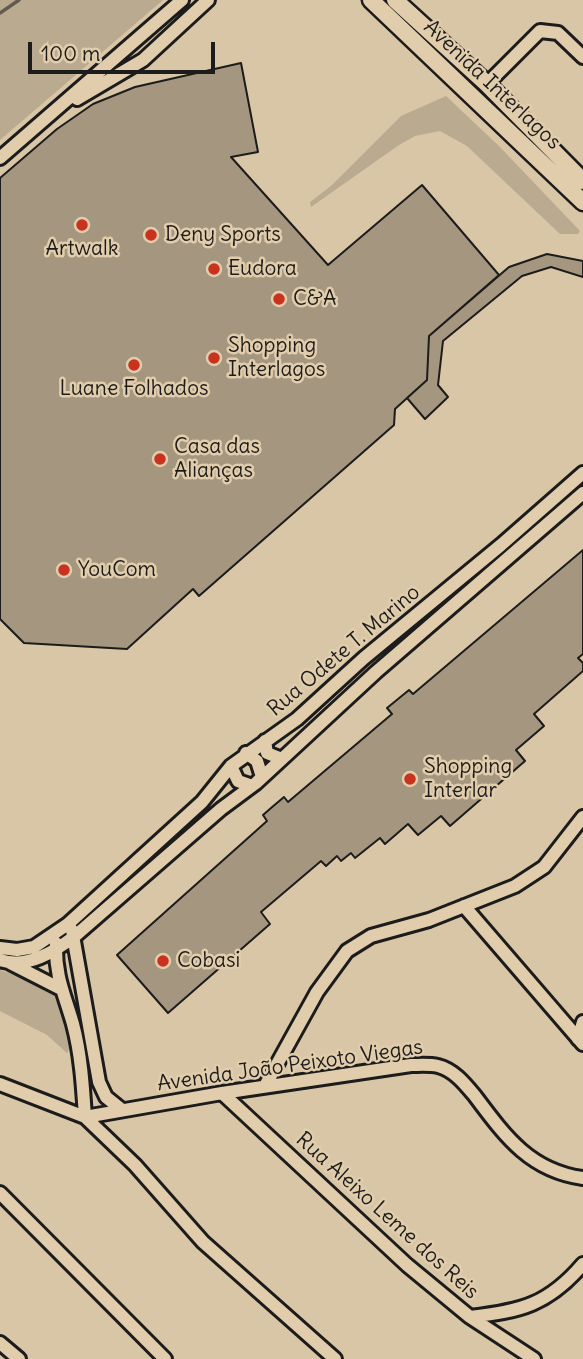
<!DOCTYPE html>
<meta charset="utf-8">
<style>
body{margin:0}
#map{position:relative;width:583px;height:1359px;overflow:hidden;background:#d9c6a6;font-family:Delius,sans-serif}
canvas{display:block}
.scale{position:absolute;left:28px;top:42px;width:187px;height:32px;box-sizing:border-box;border:4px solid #1c1c1c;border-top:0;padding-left:9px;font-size:21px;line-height:24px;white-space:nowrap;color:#1c1c1c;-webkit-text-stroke:5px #e1cdac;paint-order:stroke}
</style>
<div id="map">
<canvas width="583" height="1359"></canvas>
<div class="scale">100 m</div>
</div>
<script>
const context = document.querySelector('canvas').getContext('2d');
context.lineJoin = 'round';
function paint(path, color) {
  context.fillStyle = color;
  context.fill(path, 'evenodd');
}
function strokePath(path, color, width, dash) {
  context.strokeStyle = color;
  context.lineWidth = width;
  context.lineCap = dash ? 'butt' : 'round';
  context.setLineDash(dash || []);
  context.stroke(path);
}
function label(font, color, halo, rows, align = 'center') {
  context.font = font + ' Delius,sans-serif';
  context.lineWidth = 5;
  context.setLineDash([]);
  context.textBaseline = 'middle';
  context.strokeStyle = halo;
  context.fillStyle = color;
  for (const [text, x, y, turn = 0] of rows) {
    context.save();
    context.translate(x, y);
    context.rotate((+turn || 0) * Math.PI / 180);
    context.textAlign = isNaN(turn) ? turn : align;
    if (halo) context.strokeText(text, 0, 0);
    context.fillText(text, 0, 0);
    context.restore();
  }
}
paint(new Path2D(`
 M0 0H163L0 140Z
 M446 96 499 146 580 231 578 234H560L467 146 440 131 415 136 399 145 311 207 310 202 331 186 401 116Z
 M0 970C34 982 61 985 69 1027 70 1036 73 1045 67 1053L47 1035 0 1011Z`), '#baaa8f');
strokePath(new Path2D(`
 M0 13 19 0`), '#625b50', 3.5);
const building = new Path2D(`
 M241 63 258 152 231 157 328 265 422 185 499 275 429 336 427 380 395 409 394 425 199 596 193 589 127 649 24 643 0 619V178L57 129 93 104 135 87Z
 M547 254 583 261V277L551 267 522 276 443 341 438 385 448 397 425 419 407 398 427 380 429 336 509 267Z
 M583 550V654L578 658 583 663V671L534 714 544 726 516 750 525 761 450 826 441 816 418 835 408 824 385 844 380 838 355 858 351 853 341 861 337 856 326 866 321 861 261 912 270 924 168 1013 117 955 267 821 263 815 271 808 284 797 288 802 392 714 387 708 409 690 413 694Z`);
paint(building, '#a5967f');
strokePath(building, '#1c1c1c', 2);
const minor = new Path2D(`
 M487 84 540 31 558 33 583 57
 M77 99 143 60 208 0
 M0 158 182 0
 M265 741 267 753 282 759
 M246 753 257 761 262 777
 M231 766 238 781 252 786
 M464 906 583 1044
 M72 930 99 1082 106 1097 122 1110
 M56 943C55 976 64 993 73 1024 81 1054 83 1086 85 1117
 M0 948 17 950 34 947 68 924 202 802 231 766 297 719 364 658 501 545 583 473
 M0 960C27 969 54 952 75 936L221 809 256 783 376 672 583 493
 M10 963 59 988
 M578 1039 583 1022
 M0 1084 85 1117 135 1165 203 1242 335 1359
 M265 1086 317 992 347 951 371 936 429 920 515 886 544 867 583 817
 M222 1093 407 1265 470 1317 534 1359
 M85 1117 222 1093 411 1065C419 1065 429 1064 438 1066 454 1070 465 1084 475 1096 505 1136 530 1171 583 1178
 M0 1193 165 1359
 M470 1317C521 1311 548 1305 583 1264
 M0 1343 19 1359`);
const major = new Path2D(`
 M371 0 583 202
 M395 0 487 84 583 181`);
strokePath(minor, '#1c1c1c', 18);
strokePath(major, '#1c1c1c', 21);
strokePath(minor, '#e1cdac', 12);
strokePath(major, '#e1cdac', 16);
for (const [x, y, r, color] of [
 [82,225,7,"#c8321e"],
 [151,235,7,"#c8321e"],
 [214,269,7,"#c8321e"],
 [279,299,7,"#c8321e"],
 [214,358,7,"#c8321e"],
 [134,365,7,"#c8321e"],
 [160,459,7,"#c8321e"],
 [64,570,7,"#c8321e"],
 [410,779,7,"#c8321e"],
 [163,961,7,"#c8321e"]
]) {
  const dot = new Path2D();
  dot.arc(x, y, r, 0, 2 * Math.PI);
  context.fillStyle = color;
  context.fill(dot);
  strokePath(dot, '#e1cdac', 2.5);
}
label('21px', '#1c1c1c', '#e1cdac', [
 ["Avenida Interlagos",492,85,43],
 ["Rua Odete T. Marino",344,651,-40],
 ["Avenida João Peixoto Viegas",290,1066,-8],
 ["Rua Aleixo Leme dos Reis",387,1216,42]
]);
label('21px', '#1c1c1c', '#e1cdac', [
 ["Deny Sports",165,235],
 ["Artwalk",82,249,"center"],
 ["Eudora",228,269],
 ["C&A",293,299],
 ["Shopping",228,346],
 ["Interlagos",228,370],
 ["Luane Folhados",134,389,"center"],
 ["Casa das",174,447],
 ["Alianças",174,471],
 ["YouCom",78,570],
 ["Shopping",424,767],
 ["Interlar",424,791],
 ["Cobasi",177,961]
], 'left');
</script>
